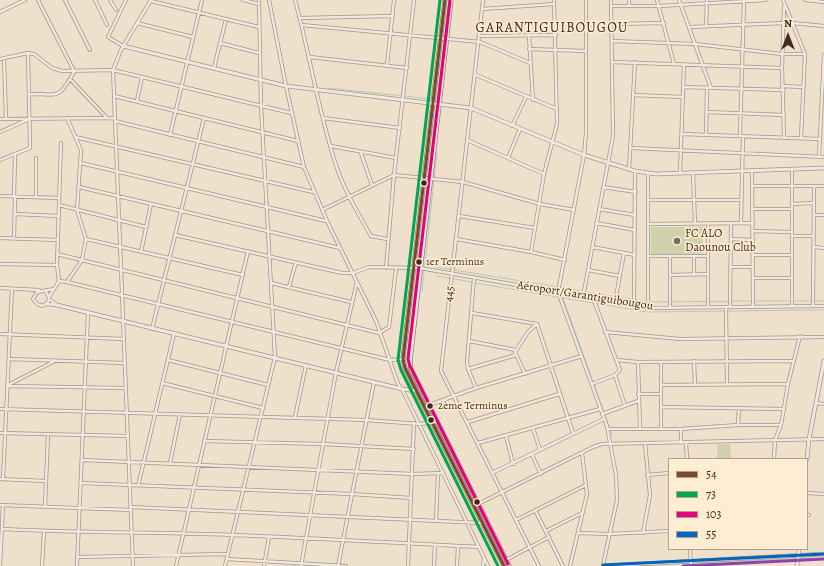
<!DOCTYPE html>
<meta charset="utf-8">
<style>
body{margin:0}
#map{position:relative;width:824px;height:566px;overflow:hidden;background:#efe0cb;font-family:Alegreya,serif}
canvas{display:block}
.legend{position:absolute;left:668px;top:458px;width:140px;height:92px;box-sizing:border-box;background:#feedd3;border:1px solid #b29f8a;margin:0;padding:5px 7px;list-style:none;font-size:12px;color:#402a1d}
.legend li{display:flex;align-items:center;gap:8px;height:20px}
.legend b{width:20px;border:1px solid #b29f8a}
.north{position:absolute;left:768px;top:16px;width:40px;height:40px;-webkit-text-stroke:3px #feedd3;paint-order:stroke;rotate:0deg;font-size:11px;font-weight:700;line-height:16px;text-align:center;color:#402a1d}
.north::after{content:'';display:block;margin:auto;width:14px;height:18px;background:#402a1d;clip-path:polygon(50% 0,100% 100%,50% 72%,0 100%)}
</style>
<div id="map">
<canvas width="824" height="566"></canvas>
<ul class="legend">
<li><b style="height:5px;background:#7a4b2a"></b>54</li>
<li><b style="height:5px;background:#00a651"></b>73</li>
<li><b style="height:5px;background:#e5007d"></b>103</li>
<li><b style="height:5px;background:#0065bd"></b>55</li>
</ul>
<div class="north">N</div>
</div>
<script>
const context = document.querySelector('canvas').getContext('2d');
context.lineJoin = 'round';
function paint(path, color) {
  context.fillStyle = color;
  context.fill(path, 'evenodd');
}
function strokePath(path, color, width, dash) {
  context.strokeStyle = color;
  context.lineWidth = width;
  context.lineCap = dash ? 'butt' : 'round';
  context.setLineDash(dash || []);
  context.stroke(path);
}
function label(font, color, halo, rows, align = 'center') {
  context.font = font + ' Alegreya,serif';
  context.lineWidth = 3;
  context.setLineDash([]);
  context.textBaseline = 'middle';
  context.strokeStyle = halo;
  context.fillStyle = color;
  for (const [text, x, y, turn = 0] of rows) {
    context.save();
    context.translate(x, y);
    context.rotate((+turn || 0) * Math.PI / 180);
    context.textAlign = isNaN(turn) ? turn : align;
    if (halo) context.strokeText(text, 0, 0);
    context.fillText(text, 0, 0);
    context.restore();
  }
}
paint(new Path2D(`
 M651 227H703V254H651Z
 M717 444H730L731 459H717Z`), '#d2d1ad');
strokePath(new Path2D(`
 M328 88 432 99
 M436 267 582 291
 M436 276 472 282
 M475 283 647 312 824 310
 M422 291 437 152
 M585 292 651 302 751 301
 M563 298 612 435
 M755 301H811
 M815 301H824
 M671 564 812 558`), '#b8c8b7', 1);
const minor = new Path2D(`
 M38 0 74 71
 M65 0 90 50
 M95 0 107 25
 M110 0 116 10
 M243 0 259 4
 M269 0 286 86 304 167 327 221 376 321 398 384 402 389 488 566
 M295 0C310 55 318 111 336 165 344 190 358 213 371 236L387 239
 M483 0 441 371 539 566
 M586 0V133L584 155 558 292 607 426 616 475 617 500 603 565
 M629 0V6
 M657 0 674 64
 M679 0 711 88
 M783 0 805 54 801 138
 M805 0 824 2
 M151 1 259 27
 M611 6H659L766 0
 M482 9 554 4
 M0 12 25 0
 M300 18 393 16
 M137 23 193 37
 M792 23 824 26
 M611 24 664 23
 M302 25 480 42 530 63
 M706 26 707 0
 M690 27 783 23
 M480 36 556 35
 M529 36 533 100
 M612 41 695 44 782 54H805
 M220 43 259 53
 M123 46 108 37 126 0
 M529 49 586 51
 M310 57 407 68
 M4 58 6 119
 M0 59 28 53 34 54 52 68 62 71 113 70 291 113
 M612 62 782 68
 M387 65 394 0
 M214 68 226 19
 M476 75 557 109
 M70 79 107 118
 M782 86 803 87
 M683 87 784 90
 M29 94C60 94 58 100 74 72
 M633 95 683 97
 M114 96 298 141
 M137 101 142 77
 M707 112 784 115
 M323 118 400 128
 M0 119 115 118
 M115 121 304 167
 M512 126 526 97
 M0 132 27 120
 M682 134 820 139
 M170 135 202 0
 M706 135 707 88
 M740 136 744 0
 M75 137 313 192
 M784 137 782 68 784 7
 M467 140 544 174
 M331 146 396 158
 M631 148 824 157
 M361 153 372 185
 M819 157 824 55
 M508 158 520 129
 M0 160 30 148 28 53
 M81 163 326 221
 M629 169 635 62
 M752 172 753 307
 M648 173V308
 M680 173 684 64
 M693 173 695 224
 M752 186H824
 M79 187 340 248
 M603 187 636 192
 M0 196 59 198
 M14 196 15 155
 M36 197V158
 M648 200H741
 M792 204 814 203
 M59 205 146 227
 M599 209 635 215
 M753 209H792
 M322 210 394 175 463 182 540 204 574 210
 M15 214 59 216
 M814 215H824
 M459 216 535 228
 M596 223 635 230
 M708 223V307
 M741 223 743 136
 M648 224 753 223
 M753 231 792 232
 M175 235 342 273H353L369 267 420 268 648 308 824 306
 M792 236H813
 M0 238 58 240
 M14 238 15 196
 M86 239 243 275
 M456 239 531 252 565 260
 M731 239 753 240
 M592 247 635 255
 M814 247 824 248
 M141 252 151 204
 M531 252 544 174 557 124 554 0
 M57 254 379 333 389 327 396 269
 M753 255H792
 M648 256H708
 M670 256V307
 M694 256V275
 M0 264 57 265
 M730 267H753
 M386 268 394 175 414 0
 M588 270 620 276
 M670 275 708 274
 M474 278 467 362 468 369 476 388
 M753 278H792
 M59 281 67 282 82 260 86 239 77 210 81 150 67 118
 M67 282 390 360 403 359
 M271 283 351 302
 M289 287 296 262
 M0 288 39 290
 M46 292 49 297 48 302 43 306 37 304 33 299 37 292 54 289
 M49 297 59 281 57 265 61 143
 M583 297 613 136 611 0
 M49 299 57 305
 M615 302 624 253
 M46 304 57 305
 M634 305 635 171
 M792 306V170
 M813 306 814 186
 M726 307 727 384
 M730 307 731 223
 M472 313 537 324
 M537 324 573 433
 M152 329 204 118
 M605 332 680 339 824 337
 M0 334 124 339
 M469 341 516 350
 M9 359 125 363
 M168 360 268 385
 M616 360 638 362 793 361
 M694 361 695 384
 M638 362 640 429
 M661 362V428
 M468 369 516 355
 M525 374 515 352 528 332 537 324
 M615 375 625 406
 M162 383 263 408
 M592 384 615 375 620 370 593 298
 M8 385 53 362
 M661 385 788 384
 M8 386 126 388
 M638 394H661
 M816 403 824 404
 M429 405 476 388 582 356
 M661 407 783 409
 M0 409 366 420 419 424 438 422
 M602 414 638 401
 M295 417 306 365
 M468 422 559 394
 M738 425H781
 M533 428 540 450
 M608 429H681L738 425 739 408
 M681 429V443
 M0 433 128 436
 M506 436 513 464
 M204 441 323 444 414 449
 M478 443 600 409
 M686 443 687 459
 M532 455 541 474
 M774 459 775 440 781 425 788 384 800 336
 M82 460 413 474 443 473
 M170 463 180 414
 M492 473 604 419
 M647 475 669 473
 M0 479 45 481
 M3 479 12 289
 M81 483 352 494 411 498
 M138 486 174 334
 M807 493 824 494
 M478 504 593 447 602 444 824 439
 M0 505 131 510
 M45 507 48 434
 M131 507 482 523
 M535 510 563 566
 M807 515H809
 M516 520 586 485
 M436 521 438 474
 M2 529C78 533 155 532 232 535 314 538 397 543 479 547
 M546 531 582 513
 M578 533 609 534 669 531
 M643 533 650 495 645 443
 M690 549 691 566
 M77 557 228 554
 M227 559 346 566
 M506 560 549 537
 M0 566 3 505
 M42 566 44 531
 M77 566 88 313
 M133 566 113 70 121 50 151 0
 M176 566 248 251
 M225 566 275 357 261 106 259 0
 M264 566 269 537
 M301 566 336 372 357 282
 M338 566 374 382
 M408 566 414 423
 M434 566 435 545
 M457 566 458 546
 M483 566 484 558
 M570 566 587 494 582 453`);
const tertiary = new Path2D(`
 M123 46 286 86 471 108 584 155 635 171 656 174 824 168
 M57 305 402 389 417 391
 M807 459 809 439 824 361
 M603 566 824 554
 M797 566 799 549`);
const secondary = new Path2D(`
 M445 0 403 359 405 368 504 566
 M451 0 410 361 411 369 509 566`);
strokePath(minor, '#a19689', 4);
strokePath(tertiary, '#a19689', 4.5);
strokePath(secondary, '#897e71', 5);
strokePath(minor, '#f0e8de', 2.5);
strokePath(tertiary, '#f0e8de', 3);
strokePath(secondary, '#f0e8de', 3.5);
strokePath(new Path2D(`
 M445 0 403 359 405 368 504 566`), '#7a4b2a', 3);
strokePath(new Path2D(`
 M440 0 398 360 401 370 498 566`), '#00a651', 3);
strokePath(new Path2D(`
 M450 1 408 359 410 366 508 564`), '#e5007d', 3);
strokePath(new Path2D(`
 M603 565 824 554`), '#0065bd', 3);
strokePath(new Path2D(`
 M683 566 824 559`), '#8e44ad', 3);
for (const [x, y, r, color] of [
 [424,183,3.5,"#402a1d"],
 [677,241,4,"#7d6a5a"],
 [419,262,3.5,"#402a1d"],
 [430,406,3.5,"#402a1d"],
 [431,420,3.5,"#402a1d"],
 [477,502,3.5,"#402a1d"]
]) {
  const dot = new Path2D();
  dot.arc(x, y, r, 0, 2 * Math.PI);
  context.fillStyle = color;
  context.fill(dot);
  strokePath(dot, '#feedd3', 1.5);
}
label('11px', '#402a1d', '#feedd3', [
 ["1er Terminus",426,262],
 ["2ème Terminus",438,406]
], 'left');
label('12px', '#402a1d', '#feedd3', [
 ["FC ALO",685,234],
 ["Daounou Club",685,248]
], 'left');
label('12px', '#402a1d', '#feedd3', [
 ["445",450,294,-84],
 ["Aéroport/Garantiguibougou",585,296,9]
]);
context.letterSpacing = '1px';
label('14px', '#402a1d', '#feedd3', [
 ["GARANTIGUIBOUGOU",552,29]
]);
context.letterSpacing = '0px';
</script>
